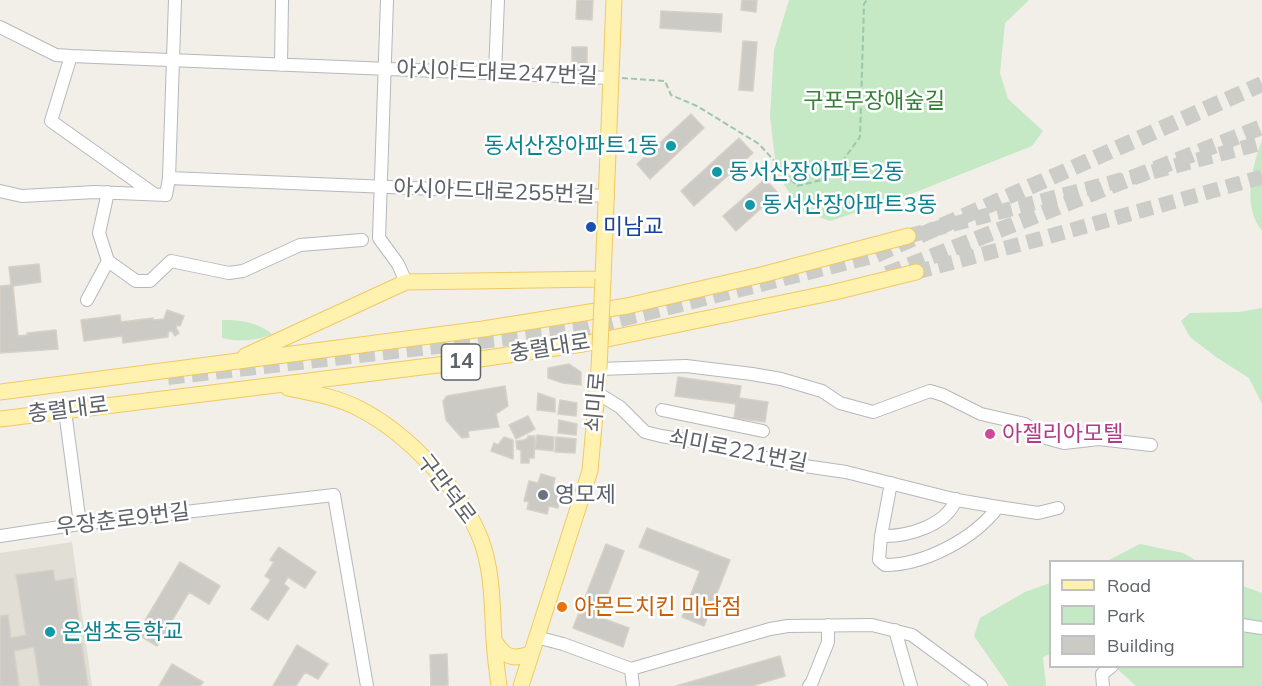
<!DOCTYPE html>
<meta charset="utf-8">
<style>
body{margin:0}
#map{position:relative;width:1262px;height:686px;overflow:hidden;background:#f1efe8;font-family:Mulish,sans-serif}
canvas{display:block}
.legend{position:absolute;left:1049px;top:560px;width:195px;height:108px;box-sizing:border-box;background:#fff;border:2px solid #bfc1c3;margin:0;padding:8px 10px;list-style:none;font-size:18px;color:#5f6368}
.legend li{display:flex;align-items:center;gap:12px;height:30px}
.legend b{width:30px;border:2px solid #bfc1c3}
</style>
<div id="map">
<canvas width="1262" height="686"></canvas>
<ul class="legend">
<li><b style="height:8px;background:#fff2af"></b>Road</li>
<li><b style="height:16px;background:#c5e8c5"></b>Park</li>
<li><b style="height:16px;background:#cccac5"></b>Building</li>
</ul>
</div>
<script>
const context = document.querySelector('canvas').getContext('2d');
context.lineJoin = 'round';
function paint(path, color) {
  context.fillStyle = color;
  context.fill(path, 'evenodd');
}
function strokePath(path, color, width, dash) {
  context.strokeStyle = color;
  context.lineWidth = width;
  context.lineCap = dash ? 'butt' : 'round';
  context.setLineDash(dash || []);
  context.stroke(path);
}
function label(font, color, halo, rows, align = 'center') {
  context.font = font + ' Mulish,"Noto Sans KR",sans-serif';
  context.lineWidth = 5;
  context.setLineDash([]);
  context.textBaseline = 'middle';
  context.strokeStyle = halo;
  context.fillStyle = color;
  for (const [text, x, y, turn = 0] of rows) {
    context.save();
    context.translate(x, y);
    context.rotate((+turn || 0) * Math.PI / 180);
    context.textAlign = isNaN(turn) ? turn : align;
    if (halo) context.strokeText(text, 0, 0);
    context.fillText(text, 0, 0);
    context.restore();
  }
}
paint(new Path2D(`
 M72 542 92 686H0V553Z`), '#e1ded6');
paint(new Path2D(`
 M789 0H1029L1005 23 1000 73 1008 99 1043 131 1032 146 906 196 830 221 802 211 777 174 770 117 774 50Z
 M1262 140V231C1242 206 1252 167 1262 140Z
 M1262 308V404L1249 378 1216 357 1190 337 1181 321 1190 313 1239 312Z
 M222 320C240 320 257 322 272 334 257 341 238 342 222 338Z
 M1140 544 1183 553 1197 561H1107Z
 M1050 583V654L1043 657 1046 686H1009L974 636 980 618 1025 592Z
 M1243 586 1262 593V686H1136L1115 667 1242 666Z`), '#c5e8c5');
const building = new Path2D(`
 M577 0H593L592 20 576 19Z
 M742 0H757L756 12 741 10Z
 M661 11 722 14 721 32 660 28Z
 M743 41 757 42 753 91 739 90Z
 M572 47H587V71H572Z
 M691 114 704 128 650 179 637 164Z
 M739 138 753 153 694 206 681 191Z
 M765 179 778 193 736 231 723 216Z
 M39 264 41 282 13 286 18 336 27 335V333L56 330 58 349 0 353V286L11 285 9 267Z
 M167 310 184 316 180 326 177 325 176 328 179 333 175 336 172 331 168 332V337L123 343 122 336 84 341 81 320 120 315 121 322 153 318V320L164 319Z
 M569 364 581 372V385L563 383 548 378V368Z
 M678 377 741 386 739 398 768 402 765 422 734 418 736 404 675 396Z
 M505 386 508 406 496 414 499 427 468 431 469 437 462 438 446 420 443 401 447 396Z
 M538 393 555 399V412L537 410Z
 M560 400 577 403 576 416 558 414Z
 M528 416 535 429 516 439 509 425Z
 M559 420 577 424 576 435 558 433Z
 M537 435 554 437 553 451 535 449Z
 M528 436H535L534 458H529V463H521V450L517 449 516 441 524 440 528 438Z
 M504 437 513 440V459L491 451 494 443 498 445Z
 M556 437 576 439 575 453 555 452Z
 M541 474 555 478 553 487 562 489 558 508 549 506 547 514 527 509 529 502 524 501 529 481 538 483Z
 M647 528 730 560 704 626 682 617 700 571 639 547Z
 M606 544 624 551 599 617 629 628 623 647 573 628Z
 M279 547 316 572 305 588 288 577 284 584 289 588 268 620 251 609 271 580 265 576 274 562 270 560Z
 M180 562 220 586 209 604 189 592 157 646 137 634Z
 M53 570 55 581 73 578 80 627 74 628 76 641 81 640 88 686H40L34 647 14 651 19 686H0V616L8 615 11 638 26 635 16 575Z
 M297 645 328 664 318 679 305 672 296 686H273Z
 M447 654 448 685 431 686 430 655Z
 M780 656 785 676 752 686H676Z
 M172 664 203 682 200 686H159Z`);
paint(building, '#cccac5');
strokePath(building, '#d6d1c6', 1.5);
strokePath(new Path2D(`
 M908 236 1262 143
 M916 272 1036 240 1262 177`), '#ccccc8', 15, [15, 8]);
strokePath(new Path2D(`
 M887 274 1262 127
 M168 377 577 330 876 255 1262 84`), '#ccccc8', 16, [16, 8]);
const minor = new Path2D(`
 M387 0 379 238 398 264 406 282
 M0 27 56 55 71 56 610 78
 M71 56 51 121 154 194
 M281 65 282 0
 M495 73 498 0
 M169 178 608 196
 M0 191 22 196 95 192 166 195 169 178 175 0
 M108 192 99 233 108 261 136 281H150L171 261 229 273 243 271 300 245 362 240
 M87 300 108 261
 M599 369 686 366 752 374 781 379 822 391 840 403 873 412 930 391 943 395 981 414 1025 424 1042 437 1064 443 1099 439 1151 445
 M597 393 620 407 645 432 661 436 723 446 784 463 846 472 957 500 998 507 1038 513 1058 508
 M662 410 763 431
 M65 411 80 524
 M891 483 881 536 879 560 885 565C924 565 974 539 998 507
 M0 536 80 524 334 495 367 686
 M881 536C906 537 947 526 956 499
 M1242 625 1262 628
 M895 630 911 686
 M536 637 563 644 631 669 770 629 788 626 872 625 912 635 981 686
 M631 669 633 686
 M809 686 812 682 828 642V625
 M1103 686 1102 674 1112 666`);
const major = new Path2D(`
 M245 356 406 282 603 279 614 0
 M288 388C311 393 337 397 358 408 406 432 462 490 481 540 493 572 492 607 494 640 495 656 497 671 499 686
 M0 392 483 329 627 306 765 274 908 236
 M0 419 446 364 583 344 835 292 916 272
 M494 640C504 657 513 661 531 653
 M521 686 590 471 599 369`);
strokePath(minor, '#b5b8bc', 14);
strokePath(major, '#f2c960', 17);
strokePath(new Path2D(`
 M622 78 665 81 671 95 697 106 759 144 797 186 830 178 860 137 864 4 867 0`), '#9cc7a9', 2, [6, 3]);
strokePath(minor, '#fff', 12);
strokePath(major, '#fff2af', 15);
const majorBridge = new Path2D(`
 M599 369 603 279`);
strokePath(majorBridge, '#f2c960', 17, []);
strokePath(majorBridge, '#fff2af', 15);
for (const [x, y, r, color] of [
 [671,146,6,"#0f9aa8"],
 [717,172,6,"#0f9aa8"],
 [750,205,6,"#0f9aa8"],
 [591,227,6,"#1a4fb4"],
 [990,434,6,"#d1479c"],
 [543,495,6,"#6b7280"],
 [562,607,6,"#e8710a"],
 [50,632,6,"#0f9aa8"]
]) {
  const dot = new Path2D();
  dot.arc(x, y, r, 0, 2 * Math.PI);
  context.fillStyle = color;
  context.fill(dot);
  strokePath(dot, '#fff', 2);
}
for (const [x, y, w] of [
 [461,362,39]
]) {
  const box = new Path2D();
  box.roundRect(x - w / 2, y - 18, w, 36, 4.5);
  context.fillStyle = '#fff';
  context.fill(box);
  strokePath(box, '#5f6368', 1.5);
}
label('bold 21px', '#5f6368', null, [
 ["14",461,362]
]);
label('22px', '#5f6368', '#fff', [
 ["아시아드대로247번길",497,73,2],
 ["아시아드대로255번길",494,192,2],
 ["충렬대로",550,348,-9],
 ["쇠미로",596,402,-85],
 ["충렬대로",68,410,-7],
 ["쇠미로221번길",738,451,11],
 ["구만덕로",446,489,53],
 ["우장춘로9번길",123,520,-7]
]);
label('22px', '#348238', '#fff', [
 ["구포무장애숲길",874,101]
]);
label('22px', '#0d838f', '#fff', [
 ["동서산장아파트1동",659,146,"right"],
 ["동서산장아파트2동",729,172],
 ["동서산장아파트3동",762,205],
 ["온샘초등학교",62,632]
], 'left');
label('22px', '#164399', '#fff', [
 ["미남교",603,227]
], 'left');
label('22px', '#b23c85', '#fff', [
 ["아젤리아모텔",1002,434]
], 'left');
label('22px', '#5b616d', '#fff', [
 ["영모제",555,495]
], 'left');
label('22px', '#c56008', '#fff', [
 ["아몬드치킨 미남점",574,607]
], 'left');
</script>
